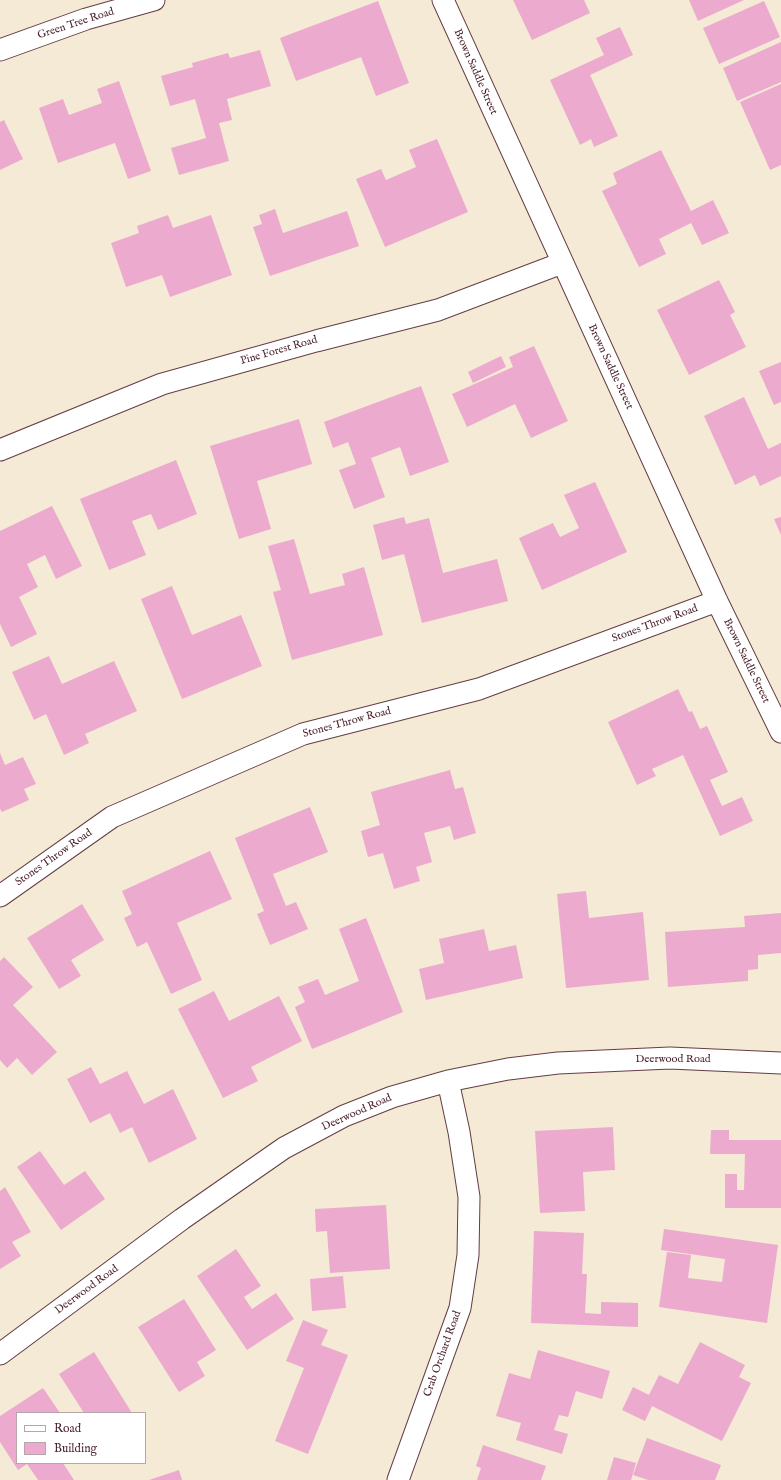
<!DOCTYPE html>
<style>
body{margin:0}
#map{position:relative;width:781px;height:1480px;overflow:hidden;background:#f4ead5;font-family:"IM FELL English",serif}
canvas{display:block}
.legend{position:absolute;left:16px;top:1412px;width:130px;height:52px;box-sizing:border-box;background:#fff;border:1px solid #b7a5aa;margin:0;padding:5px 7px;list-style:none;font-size:12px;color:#4a1f2b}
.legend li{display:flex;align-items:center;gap:8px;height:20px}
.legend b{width:20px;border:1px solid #b7a5aa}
</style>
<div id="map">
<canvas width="781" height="1480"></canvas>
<ul class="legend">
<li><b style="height:5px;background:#fff"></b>Road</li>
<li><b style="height:11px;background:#ecabce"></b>Building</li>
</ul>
</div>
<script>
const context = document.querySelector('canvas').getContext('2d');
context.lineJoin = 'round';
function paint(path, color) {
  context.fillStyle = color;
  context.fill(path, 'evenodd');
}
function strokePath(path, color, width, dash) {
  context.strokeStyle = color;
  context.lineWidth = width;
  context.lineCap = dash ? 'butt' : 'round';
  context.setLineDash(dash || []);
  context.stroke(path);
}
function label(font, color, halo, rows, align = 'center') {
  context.font = font + ' "IM FELL English",serif';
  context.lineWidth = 3;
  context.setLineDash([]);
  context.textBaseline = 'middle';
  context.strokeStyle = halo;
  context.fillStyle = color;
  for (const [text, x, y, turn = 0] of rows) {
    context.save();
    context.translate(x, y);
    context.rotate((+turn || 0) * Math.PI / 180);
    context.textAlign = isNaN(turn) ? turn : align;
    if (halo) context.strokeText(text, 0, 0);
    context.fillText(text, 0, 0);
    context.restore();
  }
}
paint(new Path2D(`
 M513 0H584L590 13 532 40Z
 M689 0H744L698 21Z
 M378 1 409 83 376 96 361 57 296 81 280 38Z
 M764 1 780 37 719 64 703 28Z
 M620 27 633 55 590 75 618 136 594 147 591 139 580 145 550 80 604 55 596 38Z
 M781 42V82L737 101 723 68Z
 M260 50 271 86 227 99 232 120 219 123 229 161 179 175 171 148 206 138 195 99 170 106 161 76 193 67 192 63 228 53 230 58Z
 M119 81 151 171 128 179 115 143 58 163 39 108 63 99 69 115 102 103 97 89Z
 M781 84V165L770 170 740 102Z
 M4 120 23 159 0 170V122Z
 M437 139 468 212 385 247 356 179 381 169 386 180 416 167 409 150Z
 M661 150 691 211 713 200 729 233 702 245 691 223 659 239 666 254 639 267 602 191 617 184 613 173Z
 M275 209 283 233 347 211 359 246 270 276 253 227 262 224 259 215Z
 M168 215 173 228 211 215 232 275 170 297 162 275 126 287 111 243 139 233 137 226Z
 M719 280 735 312 730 315 746 347 689 375 657 310Z
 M534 346 568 421 531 438 515 404 467 427 452 394 513 367 509 357Z
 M501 356 506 367 473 383 468 372Z
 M781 362V402L774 405 759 371Z
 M421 386 449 462 410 476 400 447 371 458 385 497 354 509 339 470 356 464 348 442 333 448 324 422Z
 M744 397 768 449 781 443V476L760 486 755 475 735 485 704 416Z
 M299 419 312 464 257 481 271 529 239 539 210 446Z
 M176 460 197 514 158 530 151 514 132 521 146 555 109 570 80 499Z
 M595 482 627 552 542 590 519 538 553 523 560 537 579 528 564 495Z
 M52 506 82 566 56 579 45 555 27 564 38 587 19 597 37 634 11 647 0 624V531Z
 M404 517 406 524 429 518 443 573 497 559 508 601 422 623 404 554 382 560 373 525Z
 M781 517V535L774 519Z
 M294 539 310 594 345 585 342 574 364 567 383 635 292 660 273 592 281 590 268 546Z
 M172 586 192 635 241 615 262 666 182 699 141 599Z
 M49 656 62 684 114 661 137 711 85 734 89 743 64 755 46 714 34 720 12 672Z
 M678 689 689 712 692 711 700 729 707 726 728 772 710 780 722 806 742 797 753 821 720 836 683 755 652 769 656 776 637 785 608 722Z
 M0 753 5 765 23 757 36 784 24 789 29 800 2 812 0 809Z
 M450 770 455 789 463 787 476 833 454 840 450 826 424 833 432 862 416 867 420 881 394 889 383 853 368 857 361 831 380 825 371 792Z
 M310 807 328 852 273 874 286 906 296 902 308 929 270 945 257 914 264 911 235 838Z
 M210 851 232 899 177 923 202 980 171 994 147 942 137 947 124 918 132 914 122 891Z
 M586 891 589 918 643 912 649 980 566 988 557 894Z
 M82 904 104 940 71 960 81 976 59 989 27 938Z
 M781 913V953L758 955V969L748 970V981L668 987 665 932 745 927 744 916Z
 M366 918 403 1012 312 1049 295 1007 305 1002 298 987 318 979 325 995 359 981 339 929Z
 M484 929 489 951 516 945 523 978 426 1000 419 969 444 963 439 939Z
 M4 957 33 987 13 1005 57 1052 32 1075 17 1058 7 1068 0 1060V961Z
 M214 991 229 1021 279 996 302 1041 251 1067 258 1081 223 1098 178 1009Z
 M91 1067 100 1084 127 1071 144 1104 173 1089 197 1139 149 1163 132 1127 120 1133 110 1113 90 1123 67 1079Z
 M613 1127 615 1170 583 1172 585 1211 540 1213 535 1131Z
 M711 1130H729V1140H781V1208H725V1174H737V1190H744L745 1154H710Z
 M40 1151 64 1185 85 1171 105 1199 61 1230 17 1167Z
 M5 1187 31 1232 12 1242 21 1256 0 1269V1191Z
 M386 1205 390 1269 330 1273 327 1231 316 1232 315 1209Z
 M664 1229 778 1245 767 1323 659 1307 667 1252 691 1255 688 1278 722 1282 725 1259 661 1250Z
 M534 1231 584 1233 582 1274H587L585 1313 601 1314V1302L638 1303V1327L531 1323Z
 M236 1249 261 1286 244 1297 252 1309 276 1293 294 1319 247 1350 197 1276Z
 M343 1276 346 1308 312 1311 310 1279Z
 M184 1299 216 1350 197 1362 205 1376 179 1392 138 1327Z
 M303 1320 328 1330 321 1345 348 1355 308 1454 275 1441 304 1368 286 1361Z
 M700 1342 745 1365 739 1377 751 1383 722 1441 652 1406 645 1421 622 1410 633 1387 649 1395 659 1375 678 1384Z
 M538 1350 610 1371 602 1399 576 1391 568 1417 559 1415 554 1430 568 1434 562 1454 516 1440 521 1423 496 1416 509 1373 530 1379Z
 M94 1352 132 1413H84L59 1374Z
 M43 1388 60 1413H17V1463H63L74 1480H38L27 1464 18 1470 0 1442V1416Z
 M647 1438 721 1465 715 1480H648L633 1475Z
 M483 1445 546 1466 541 1480H477L481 1468 476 1466Z
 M614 1457 636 1463 631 1480H607Z
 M179 1470 182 1480H149Z`), '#ecabce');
const street = new Path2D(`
 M443 0 717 601 781 732
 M0 50 86 19 154 0
 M0 450 162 384 316 341 438 310 562 263
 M0 896 112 817 303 734 479 689 717 601
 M0 1354 182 1219 284 1148 344 1116 392 1097 448 1081 508 1069 558 1063 670 1058 781 1063
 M398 1480 460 1308 468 1255 469 1197 459 1132 448 1081`);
strokePath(street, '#643d44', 23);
strokePath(street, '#fff', 21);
label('11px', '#4a1f2b', '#fff', [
 ["Green Tree Road",76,24,-18],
 ["Brown Saddle Street",475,72,66],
 ["Pine Forest Road",279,351,-16],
 ["Brown Saddle Street",610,367,65],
 ["Stones Throw Road",655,624,-20],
 ["Brown Saddle Street",746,661,64],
 ["Stones Throw Road",347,723,-15],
 ["Stones Throw Road",54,858,-35],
 ["Deerwood Road",673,1060],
 ["Deerwood Road",357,1113,-24],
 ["Deerwood Road",87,1290,-36],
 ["Crab Orchard Road",443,1354,-70]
]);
</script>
